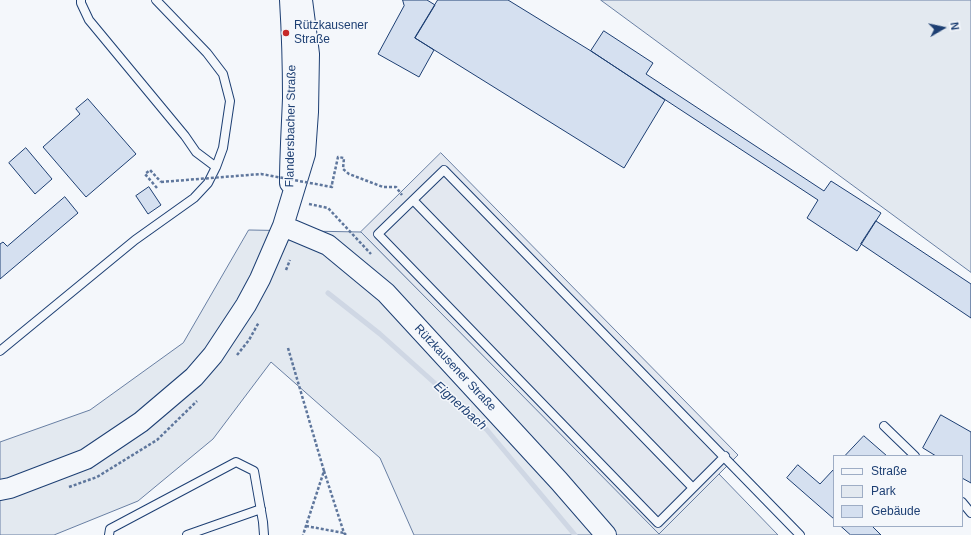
<!DOCTYPE html>
<meta charset="utf-8">
<style>
body{margin:0}
#map{position:relative;width:971px;height:535px;overflow:hidden;background:#f4f7fb;font-family:Helvetica,sans-serif}
canvas{display:block}
.legend{position:absolute;left:833px;top:455px;width:130px;height:72px;box-sizing:border-box;background:#f4f7fb;border:1px solid #9eadc5;margin:0;padding:5px 7px;list-style:none;font-size:12px;color:#1d3f73}
.legend li{display:flex;align-items:center;gap:8px;height:20px}
.legend b{width:20px;border:1px solid #9eadc5}
.north{position:absolute;left:923px;top:8px;width:40px;height:40px;-webkit-text-stroke:3px #f4f7fb;paint-order:stroke;rotate:81deg;font-size:11px;font-weight:700;line-height:16px;text-align:center;color:#1d3f73}
.north::after{content:'';display:block;margin:auto;width:14px;height:18px;background:#1d3f73;clip-path:polygon(50% 0,100% 100%,50% 72%,0 100%)}
</style>
<div id="map">
<canvas width="971" height="535"></canvas>
<ul class="legend">
<li><b style="height:5px;background:#f4f7fb"></b>Straße</li>
<li><b style="height:11px;background:#e3e9f0"></b>Park</li>
<li><b style="height:11px;background:#d5e0f0"></b>Gebäude</li>
</ul>
<div class="north">N</div>
</div>
<script>
const context = document.querySelector('canvas').getContext('2d');
context.lineJoin = 'round';
function paint(path, color) {
  context.fillStyle = color;
  context.fill(path, 'evenodd');
}
function strokePath(path, color, width, dash) {
  context.strokeStyle = color;
  context.lineWidth = width;
  context.lineCap = dash ? 'butt' : 'round';
  context.setLineDash(dash || []);
  context.stroke(path);
}
function label(font, color, halo, rows, align = 'center') {
  context.font = font + ' Helvetica,sans-serif';
  context.lineWidth = 3;
  context.setLineDash([]);
  context.textBaseline = 'middle';
  context.strokeStyle = halo;
  context.fillStyle = color;
  for (const [text, x, y, turn = 0] of rows) {
    context.save();
    context.translate(x, y);
    context.rotate((+turn || 0) * Math.PI / 180);
    context.textAlign = isNaN(turn) ? turn : align;
    if (halo) context.strokeText(text, 0, 0);
    context.fillText(text, 0, 0);
    context.restore();
  }
}
const green = new Path2D(`
 M601 0H971V272Z
 M249 230 361 232 659 533 719 474 778 535H414L380 458 271 362 213 439 138 501 54 535H0V442L90 410 183 343Z`);
paint(green, '#e3e9f0');
strokePath(green, '#687fa3', 1);
const parking = new Path2D(`
 M441 153 738 455 659 534 361 232Z`);
paint(parking, '#e3e8f0');
strokePath(parking, '#687fa3', 1);
strokePath(new Path2D(`
 M328 293 380 334 487 430 575 535`), '#cfd7e4', 5);
const building = new Path2D(`
 M403 0H427L435 5 415 38 434 50 419 77 378 54 404 6Z
 M438 0H508L591 51 665 100 624 168 415 38Z
 M604 31 653 63 646 74 824 191 831 181 881 213 857 251 807 218 818 200 591 51Z
 M88 99 136 154 86 197 43 147 80 114 76 109Z
 M26 148 52 179 35 194 9 163Z
 M149 187 161 205 148 214 136 196Z
 M65 197 78 213 0 279V244L3 242 7 246Z
 M876 221 971 284V318L861 244Z
 M941 415 971 432V483L962 478V456H936L923 448Z
 M864 436 887 456H845Z
 M798 465 820 484 834 469V519L787 478Z
 M841 526H872L881 535H851Z`);
paint(building, '#d5e0f0');
strokePath(building, '#1d3f73', 1);
const service = new Path2D(`
 M81 0V3L89 20 185 136 196 152 216 167
 M413 200 693 488
 M0 351 135 240 194 198 208 183 216 167 223 148 230 101 223 74 207 53 156 0
 M884 426 915 456
 M725 456 658 523 378 234 444 170 800 535
 M962 502 971 513
 M109 535 110 529 236 462 254 471 263 522 264 535
 M187 535 261 509`);
const tertiary = new Path2D(`
 M290 0C292 32 293 65 293 98 292 126 290 154 290 183
 M283 226 328 245 386 293 559 481 606 535
 M0 490 10 488 86 459 141 422 194 377 213 355 246 305 260 279 283 226 305 154 308 112 309 54 302 0`);
strokePath(service, '#1d3f73', 10);
strokePath(tertiary, '#1d3f73', 22);
strokePath(new Path2D(`
 M332 184 338 157 344 158 343 169 349 174 383 187H396L402 195
 M157 188 145 174 150 170 161 182
 M309 204 328 208 371 254
 M286 270 290 260
 M288 348 324 471 303 535
 M237 355 249 340 259 322
 M324 471 344 533 346 535
 M69 487 97 477 157 440 197 401
 M306 526 344 533`), '#5e769c', 2.5, [3, 2]);
strokePath(service, '#f4f7fb', 8);
strokePath(tertiary, '#f4f7fb', 20);
strokePath(new Path2D(`
 M161 182 261 174 332 187V184`), '#5e769c', 2.5, [3, 2]);
for (const [x, y, r, color] of [
 [286,33,4,"#c62828"]
]) {
  const dot = new Path2D();
  dot.arc(x, y, r, 0, 2 * Math.PI);
  context.fillStyle = color;
  context.fill(dot);
  strokePath(dot, '#f4f7fb', 1.5);
}
label('12px', '#1d3f73', '#f4f7fb', [
 ["Rützkausener",294,26],
 ["Straße",294,40]
], 'left');
label('12px', '#1d3f73', '#f4f7fb', [
 ["Flandersbacher Straße",291,126,-89],
 ["Rützkausener Straße",455,368,47]
]);
label('italic 13px', '#1d3f73', '#f4f7fb', [
 ["Eignerbach",460,406,42]
]);
</script>
